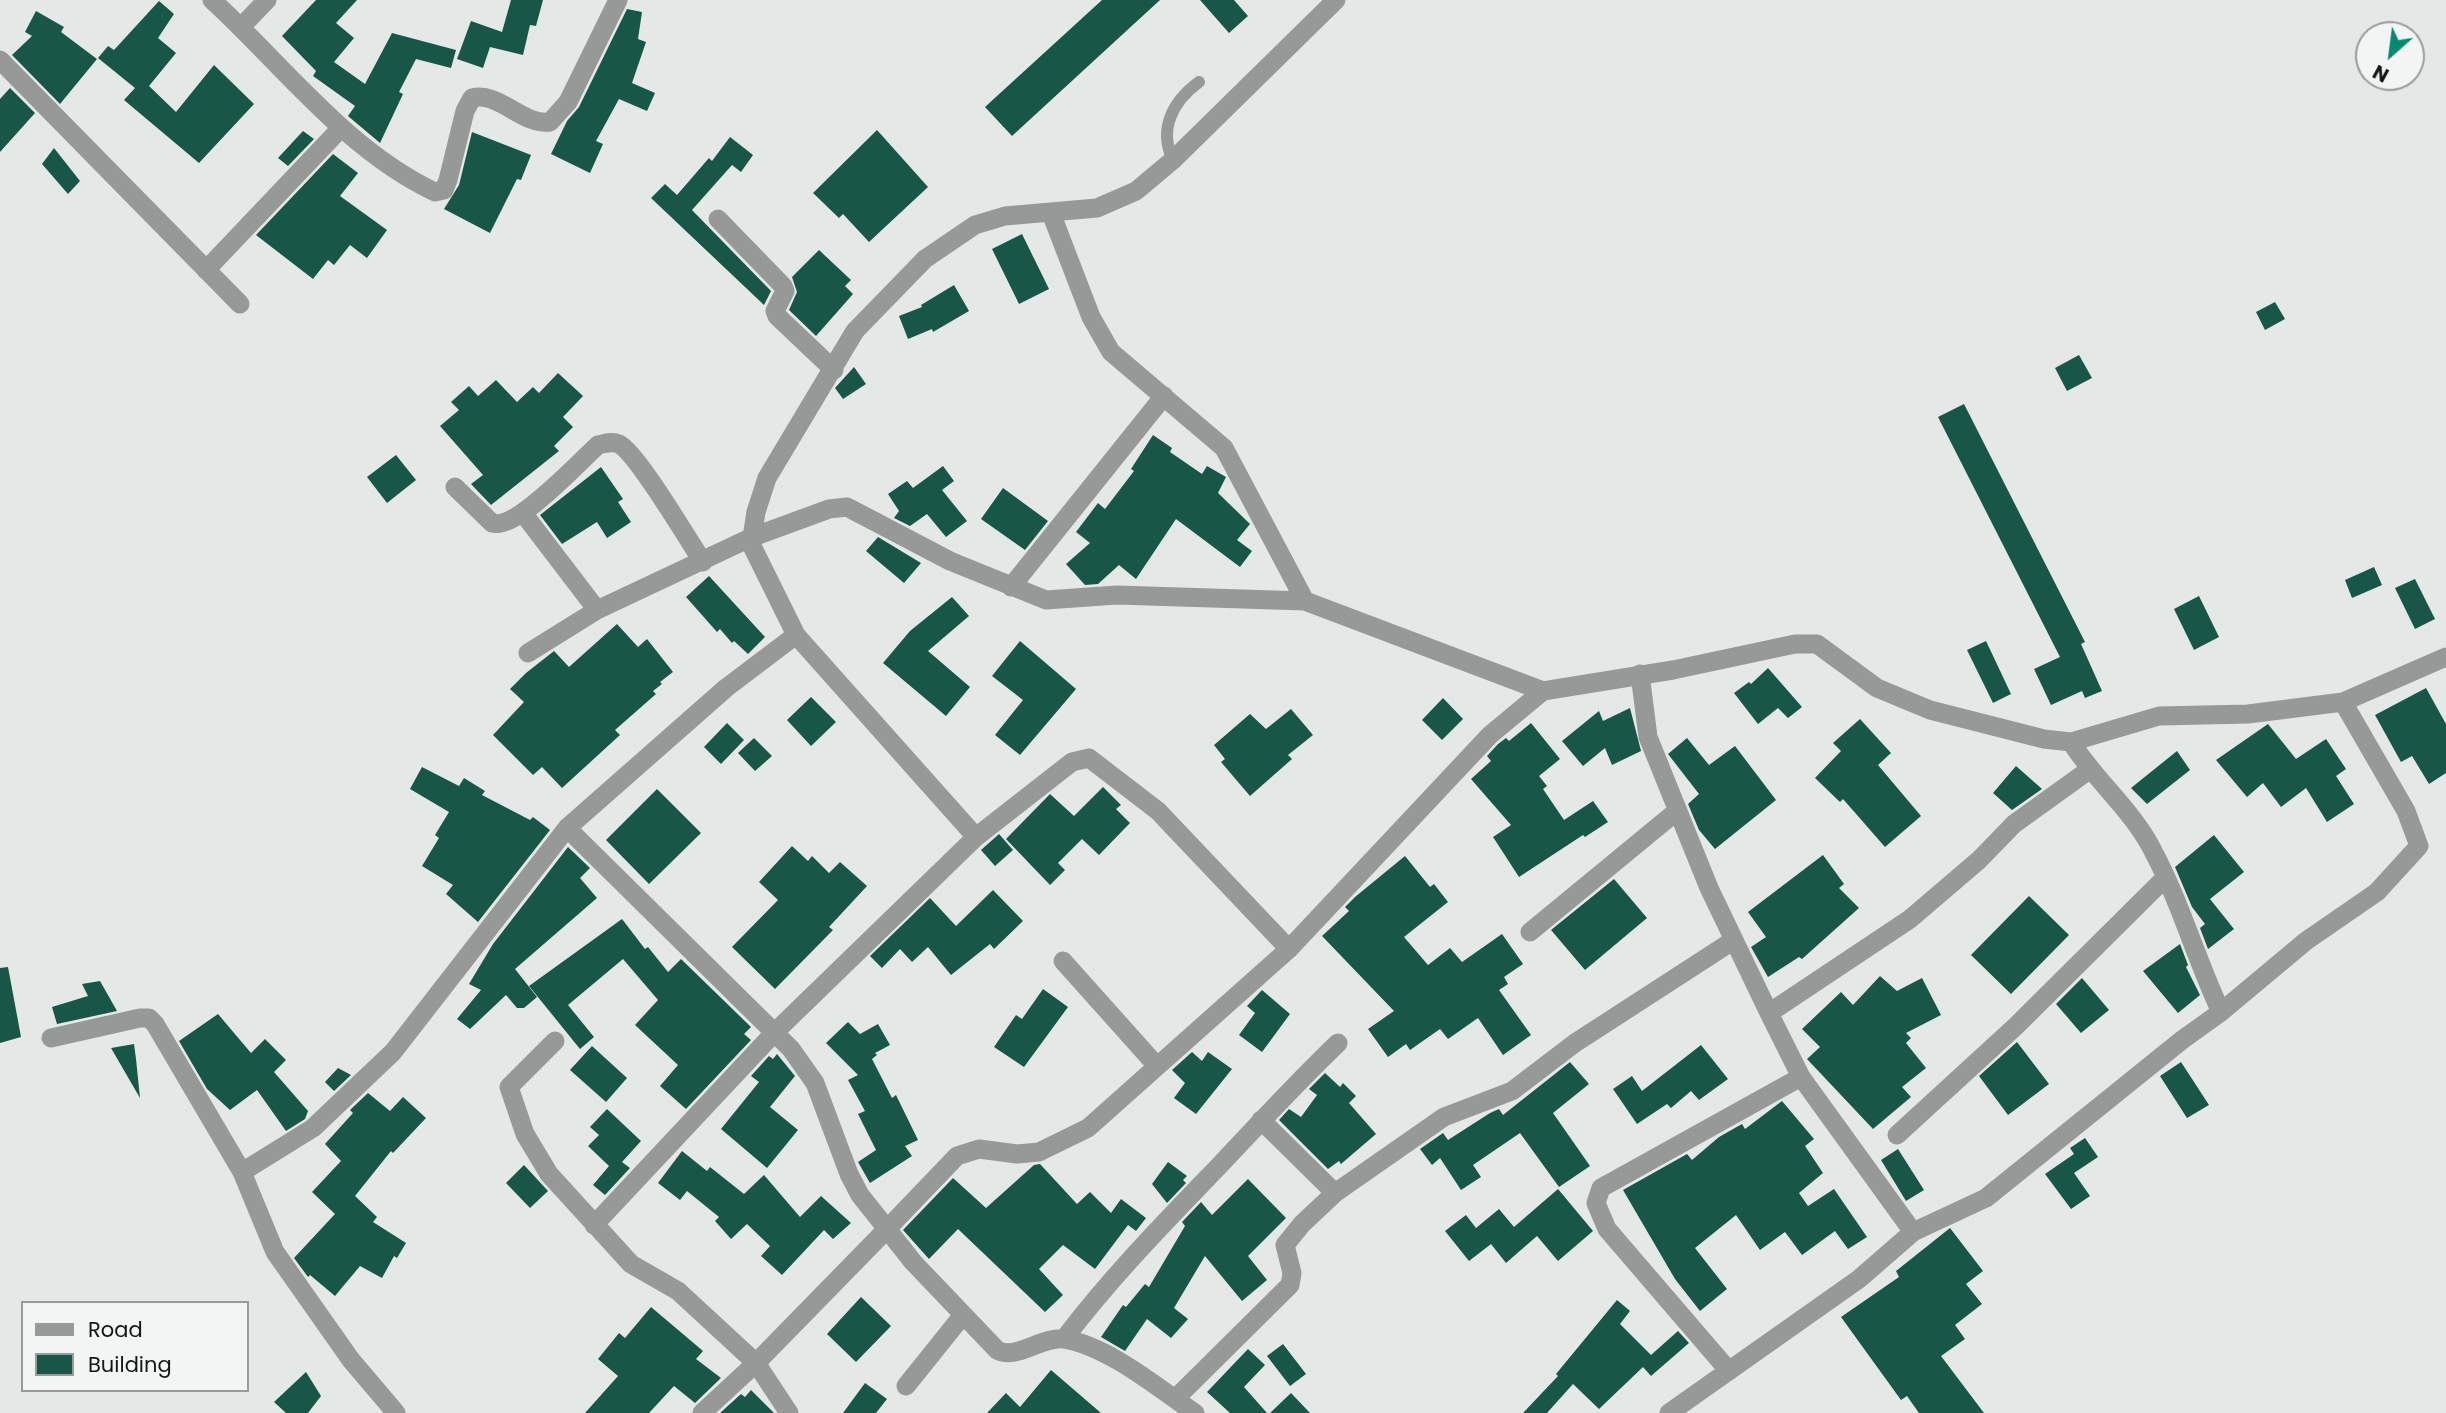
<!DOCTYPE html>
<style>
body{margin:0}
#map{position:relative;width:2446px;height:1413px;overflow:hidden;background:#e4e8e7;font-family:Poppins,sans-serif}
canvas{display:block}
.legend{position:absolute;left:21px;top:1301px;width:228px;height:91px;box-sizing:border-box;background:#f2f5f4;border:2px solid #999b9a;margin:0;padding:9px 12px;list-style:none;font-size:21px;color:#141514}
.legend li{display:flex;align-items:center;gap:14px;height:35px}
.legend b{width:35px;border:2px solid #999b9a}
.north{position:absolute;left:2355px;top:21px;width:70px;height:70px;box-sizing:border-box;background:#f2f5f4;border:2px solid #999b9a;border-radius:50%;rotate:208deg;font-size:19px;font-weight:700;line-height:28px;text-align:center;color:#141514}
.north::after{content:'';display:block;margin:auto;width:24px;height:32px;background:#008b71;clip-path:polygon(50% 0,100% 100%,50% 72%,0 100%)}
</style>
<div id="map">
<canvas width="2446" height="1413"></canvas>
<ul class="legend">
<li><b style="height:9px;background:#979898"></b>Road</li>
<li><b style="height:19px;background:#185648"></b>Building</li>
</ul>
<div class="north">N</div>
</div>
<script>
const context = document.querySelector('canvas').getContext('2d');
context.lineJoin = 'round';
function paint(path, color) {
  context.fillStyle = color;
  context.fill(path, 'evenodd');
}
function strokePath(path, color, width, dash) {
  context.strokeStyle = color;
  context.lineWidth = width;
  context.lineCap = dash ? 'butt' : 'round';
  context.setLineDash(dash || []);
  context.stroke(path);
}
paint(new Path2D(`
 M316 0H357L336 23 354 38 334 62 365 84 392 33 456 50 451 68 416 59 399 92 403 94 380 143 348 116 355 106 313 76 316 71 282 36Z
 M511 0H543L536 26 530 25 523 55 490 47 483 68 457 59 471 21 502 32Z
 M1102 0H1160L1012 136 985 107Z
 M1200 0H1234L1248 16 1229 33Z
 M159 1 174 14 158 38 176 53 149 86 176 112 214 65 254 104 199 163 124 100 135 88 98 58 108 46 114 50Z
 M627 9 642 12 638 39 646 42 632 83 655 93 647 111 619 99 596 141 603 144 590 173 551 154 567 121 579 107Z
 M36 11 64 27 61 32 97 59 60 104 12 55 32 36 25 32Z
 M10 88 35 113 0 152V99Z
 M877 130 928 187 869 242 843 214 839 218 813 193Z
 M303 131 314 139 288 166 278 158Z
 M472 132 531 155 521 180 517 179 490 233 444 209 459 185Z
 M730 137 753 155 741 172 732 165 692 210 771 291 764 305 651 198 665 184 677 195 709 158 712 161Z
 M54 148 80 181 68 194 42 164Z
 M333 154 358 173 340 196 387 230 367 258 350 245 334 265 328 260 313 279 256 235Z
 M1022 234 1049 289 1019 304 992 249Z
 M819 250 851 280 845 286 853 294 816 336 789 310 797 292 792 277Z
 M954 285 969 311 933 332 932 329 908 339 899 316 922 307 921 305Z
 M2275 302 2285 319 2265 330 2256 312Z
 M2079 355 2092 378 2067 391 2055 368Z
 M854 367 866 384 843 399 835 388Z
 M558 373 583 396 563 417 573 427 554 446 559 451 491 505 471 484 483 475 440 426 459 410 451 402 469 386 478 396 496 380 517 402 533 387 539 393Z
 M1964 404 2085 642 2081 644 2102 691 2085 698 2082 691 2051 705 2034 669 2060 657 1938 417Z
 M1153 435 1172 448 1170 452 1202 474 1207 466 1226 477 1218 493 1250 524 1237 540 1252 551 1240 567 1176 519 1136 579 1119 565 1098 584 1085 585 1066 564 1090 543 1076 532 1098 503 1105 509 1134 471 1131 469Z
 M396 455 416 480 387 503 367 477Z
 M943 466 954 481 942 490 967 521 946 537 927 514 910 526 894 518 899 511 888 494 907 481 913 488Z
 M601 467 623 499 618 502 631 522 607 538 597 522 562 544 540 515Z
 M1003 488 1048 521 1025 550 981 519Z
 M878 537 921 563 904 583 866 551Z
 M2374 567 2382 585 2352 598 2345 580Z
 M709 576 765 637 748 654 734 641 732 643 720 629 717 632 686 597Z
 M2415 579 2435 619 2415 629 2395 588Z
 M2199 596 2219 637 2194 650 2174 609Z
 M952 597 969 616 928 651 970 687 946 716 883 663 910 631Z
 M617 624 638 647 647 639 673 672 660 682 662 684 653 691 656 694 615 730 620 735 562 788 542 767 533 775 493 735 524 702 510 689 526 673 554 651 569 667Z
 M1020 641 1076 689 1020 755 995 735 1023 700 992 676Z
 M1986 641 2011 694 1993 703 1967 650Z
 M1768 668 1802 707 1788 718 1778 708 1758 724 1734 693 1749 682 1751 684Z
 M2426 688 2446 724V773L2429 784 2412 756 2401 762 2375 715Z
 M811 697 836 722 811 746 787 720Z
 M1443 698 1463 719 1442 740 1422 720Z
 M1630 708 1641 751 1612 765 1605 748 1583 766 1562 741 1599 711 1603 721Z
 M1291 709 1313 735 1288 755 1292 759 1250 796 1221 762 1225 759 1214 745 1250 714 1266 729Z
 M1860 719 1891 753 1878 765 1921 816 1885 847 1843 799 1840 802 1815 778 1841 751 1833 743Z
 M727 723 744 740 721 764 704 747Z
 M1531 723 1560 759 1539 776 1547 786 1543 789 1564 820 1593 801 1608 822 1585 837 1583 835 1519 877 1493 837 1511 825 1471 779 1491 761 1487 756 1498 744 1506 738 1509 741Z
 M2268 724 2296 759 2326 739 2346 769 2336 776 2354 804 2327 822 2306 788 2281 807 2263 783 2247 797 2216 760Z
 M754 738 772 756 755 771 738 753Z
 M1687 738 1709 765 1735 746 1776 800 1715 849 1699 830 1688 804 1699 794 1668 754Z
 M2177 751 2190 770 2147 804 2131 788Z
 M2016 766 2042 789 2012 810 1993 793Z
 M422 767 459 786 464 778 485 791 482 795 530 820 533 817 550 830 478 922 446 894 453 885 422 866 439 838 435 835 449 812 410 789Z
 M1103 787 1121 805 1116 809 1130 823 1099 855 1082 839 1058 863 1065 870 1050 885 1006 839 1050 794 1074 816Z
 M657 789 701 833 649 884 606 840Z
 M999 834 1013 850 995 866 981 850Z
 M2214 835 2244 872 2210 899 2234 929 2208 949 2200 928 2205 924 2192 907 2175 867Z
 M792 846 808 861 812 856 829 873 840 862 867 886 829 927 833 930 775 989 732 947 778 900 759 882Z
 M568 847 590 868 580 878 597 898 515 969 537 997 524 1008H517L506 995 470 1029 457 1019 481 990 469 984 493 944Z
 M1823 855 1844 884 1839 888 1859 908 1802 959 1799 957 1768 977 1751 947 1766 937 1748 912Z
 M1405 856 1430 887 1434 884 1448 902 1404 937 1428 965 1450 948 1462 962 1502 934 1523 964 1504 977 1508 984 1499 990 1531 1035 1503 1055 1478 1018 1448 1039 1440 1029 1410 1050 1406 1044 1388 1057 1368 1029 1394 1011 1322 936 1349 911 1345 907 1355 897Z
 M1614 879 1647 918 1585 970 1551 930Z
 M993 890 1023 921 994 949 990 944 951 975 928 947 912 962 900 949 882 968 870 956 930 898 956 926Z
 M2029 896 2069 935 2011 994 1971 955Z
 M622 919 645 949 648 947 668 972 681 959 751 1027 744 1034 751 1040 686 1109 660 1086 678 1065 635 1025 658 1000 623 959 568 1005 594 1037 580 1049 529 986Z
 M2180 944 2188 965 2186 967 2200 995 2178 1013 2143 971Z
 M8 967 21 1037 0 1043V968Z
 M1880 976 1897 991 1922 978 1941 1015 1906 1033 1911 1038 1906 1043 1926 1068 1902 1087 1911 1097 1873 1129 1807 1059 1820 1047 1802 1029 1841 992 1853 1005Z
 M2082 978 2109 1010 2081 1033 2056 1004Z
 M100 981 117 1011 57 1024 52 1007 88 996 82 984Z
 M1043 989 1068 1007 1024 1067 994 1047 1016 1015 1022 1019Z
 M1262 990 1290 1014 1262 1052 1239 1035 1255 1013 1247 1006Z
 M218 1014 251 1053 265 1039 286 1060 274 1072 308 1111 305 1119 286 1131 257 1090 230 1110 207 1089 179 1041Z
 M848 1022 860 1034 878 1024 890 1045 875 1053 877 1055 872 1059 892 1098 896 1095 918 1140 905 1146 912 1156 870 1183 858 1162 876 1150 858 1114 865 1111 848 1080 858 1075 826 1043Z
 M2017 1042 2049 1084 2008 1115 1979 1076Z
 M134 1044 136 1059 140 1098 111 1048Z
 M1701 1045 1728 1079 1699 1100 1691 1091 1671 1108 1667 1104 1637 1124 1613 1089 1632 1076 1642 1091Z
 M592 1046 627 1078 606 1102 570 1070Z
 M1192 1052 1202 1061 1208 1052 1232 1069 1196 1114 1174 1098 1185 1083 1172 1070Z
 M777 1054 795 1076 770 1107 798 1130 767 1168 721 1129 759 1082 751 1076 769 1056 773 1059Z
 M1570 1062 1589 1084 1553 1113 1590 1166 1559 1187 1520 1133 1473 1165 1481 1177 1461 1190 1440 1158 1432 1165 1420 1149 1443 1133 1448 1140 1490 1113 1499 1109 1503 1115Z
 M2181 1062 2209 1105 2187 1118 2160 1076Z
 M338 1068 351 1075 334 1091 325 1082Z
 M1325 1073 1340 1087 1343 1083 1356 1096 1349 1103 1376 1134 1341 1164 1339 1161 1328 1169 1279 1120 1289 1109 1301 1117 1317 1095 1309 1089Z
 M368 1093 390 1111 403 1097 426 1118 393 1153 391 1151 355 1196 377 1217 373 1222 406 1243 397 1258 394 1256 382 1278 360 1266 335 1296 310 1275 308 1277 294 1258 335 1214 312 1192 341 1161 325 1144 353 1113 350 1110Z
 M1782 1101 1814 1139 1805 1146 1823 1173 1799 1193 1808 1206 1834 1189 1867 1237 1848 1249 1835 1231 1802 1255 1785 1232 1760 1250 1736 1215 1695 1248 1727 1289 1700 1311 1675 1279 1623 1190 1687 1154 1692 1160 1719 1137 1742 1124 1745 1129Z
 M607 1109 641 1141 622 1162 630 1168 605 1195 593 1185 609 1166 588 1146 599 1135 590 1127Z
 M2085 1138 2098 1157 2074 1173 2090 1196 2071 1209 2045 1174 2074 1154 2070 1148Z
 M1898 1149 1924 1190 1906 1201 1881 1160Z
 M682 1151 707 1171 710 1167 744 1194 764 1175 800 1217 821 1196 851 1223 833 1239 824 1230 782 1275 761 1256 770 1246 747 1224 731 1239 715 1221 719 1217 687 1191 680 1200 658 1183Z
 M1168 1162 1187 1176 1183 1180 1186 1183 1167 1203 1152 1184Z
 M1040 1164 1077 1204 1090 1192 1111 1213 1121 1199 1146 1218 1136 1231 1128 1225 1095 1269 1063 1245 1039 1269 1063 1295 1045 1312 958 1229 929 1259 903 1230 953 1178 986 1208 1034 1165Z
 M524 1165 548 1191 530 1208 506 1183Z
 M1248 1179 1286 1218 1248 1256 1267 1280 1242 1301 1205 1256 1174 1308 1188 1319 1171 1338 1147 1319 1125 1351 1101 1337 1123 1305 1126 1307 1145 1284 1149 1287 1185 1226 1182 1222 1201 1202 1212 1215Z
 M1558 1189 1593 1231 1558 1261 1537 1236 1506 1263 1491 1244 1469 1261 1445 1231 1466 1215 1476 1228 1499 1209 1514 1227Z
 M1950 1228 1983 1271 1966 1284 1982 1304 1955 1325 1965 1339 1941 1356 1984 1413H1919L1907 1396 1901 1400 1841 1317 1899 1277 1896 1271Z
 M861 1297 891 1326 856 1362 827 1334Z
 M1617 1300 1630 1311 1620 1324 1651 1355 1678 1331 1689 1343 1651 1376 1643 1367 1599 1409 1573 1384 1547 1413H1523L1558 1376 1556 1374Z
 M651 1307 703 1351 696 1359 721 1378 695 1403 674 1386 649 1413H585L618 1376 598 1359 619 1333 625 1338Z
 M1283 1344 1306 1374 1290 1386 1267 1356Z
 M1248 1349 1265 1365 1244 1387 1267 1413H1230L1207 1392Z
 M1051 1370 1101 1413H987L1006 1393 1020 1407Z
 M306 1372 321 1396 308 1413H286L274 1402Z
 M865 1383 887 1399 876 1413H843Z
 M751 1390 774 1413H720L741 1394 745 1397Z
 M1291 1393 1310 1413H1270Z`), '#185648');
strokePath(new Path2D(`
 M1173 160C1158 129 1173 101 1199 82`), '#979898', 12);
strokePath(new Path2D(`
 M212 0C283 65 346 150 435 192L444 190 448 180 465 111 472 98C499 91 523 126 550 122L568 102 618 0
 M241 27 267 0
 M0 60 240 304
 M1051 213 1091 317 1111 352 1224 448 1305 601
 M718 219 783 286 785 291 775 311 777 316 834 370
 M206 270 341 128
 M455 487 492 523C516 531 579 462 598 445 605 443 612 441 619 444 638 454 688 540 703 562
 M523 513 597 610
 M1011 587 1164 396
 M528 653 597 610 750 538 829 509 847 507 950 561 1046 600 1117 595 1305 601 1543 691
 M1640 674 1648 737 1709 888 1769 1013 1801 1077 1913 1232
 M2071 742C2095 780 2132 810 2152 849 2180 901 2196 959 2221 1012
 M567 828 791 1049 815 1083 849 1174 860 1195 887 1229 756 1363 702 1413
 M976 837 796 635 751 544 756 512 767 478 855 331 925 259 975 225 1005 216 1097 208 1136 191 1173 160 1336 0
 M1530 932 1677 811
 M1063 961 1156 1065
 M1769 1013 1910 919 1979 860 2014 824 2089 770
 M51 1038 140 1018H149L155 1024 242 1172 275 1252 351 1360 396 1413
 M555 1041 509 1087 525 1134 549 1174 631 1264 678 1291 756 1363 789 1413
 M1261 1120 1335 1193
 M1897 1135 2016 1026 2164 879
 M242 1172 313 1128 393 1052 567 828 726 688 796 635
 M594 1225 774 1033 976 837 1072 762 1089 758 1158 811 1289 949
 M1064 1339C1111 1277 1164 1223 1218 1167 1258 1125 1296 1083 1338 1043
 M1729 1371 1607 1229 1596 1203 1601 1188 1801 1077
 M906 1386 963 1315
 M1175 1399 1290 1285 1292 1273 1285 1245 1302 1224 1335 1193 1444 1117 1512 1091 1575 1043 1734 940
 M1195 1413C1158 1388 1108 1346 1064 1339 1042 1336 1016 1361 997 1350L913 1262 887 1229 957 1156 979 1149 1017 1154 1039 1152 1088 1128 1289 949 1490 735 1543 691 1673 670 1795 644H1817L1877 688 1930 710 2044 739 2071 742 2159 716 2248 714 2343 702 2446 657
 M1669 1413 1859 1279 1913 1232 1986 1198 2182 1040 2221 1012 2306 941 2377 892 2419 846 2406 811 2343 702`), '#979898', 19);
</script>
